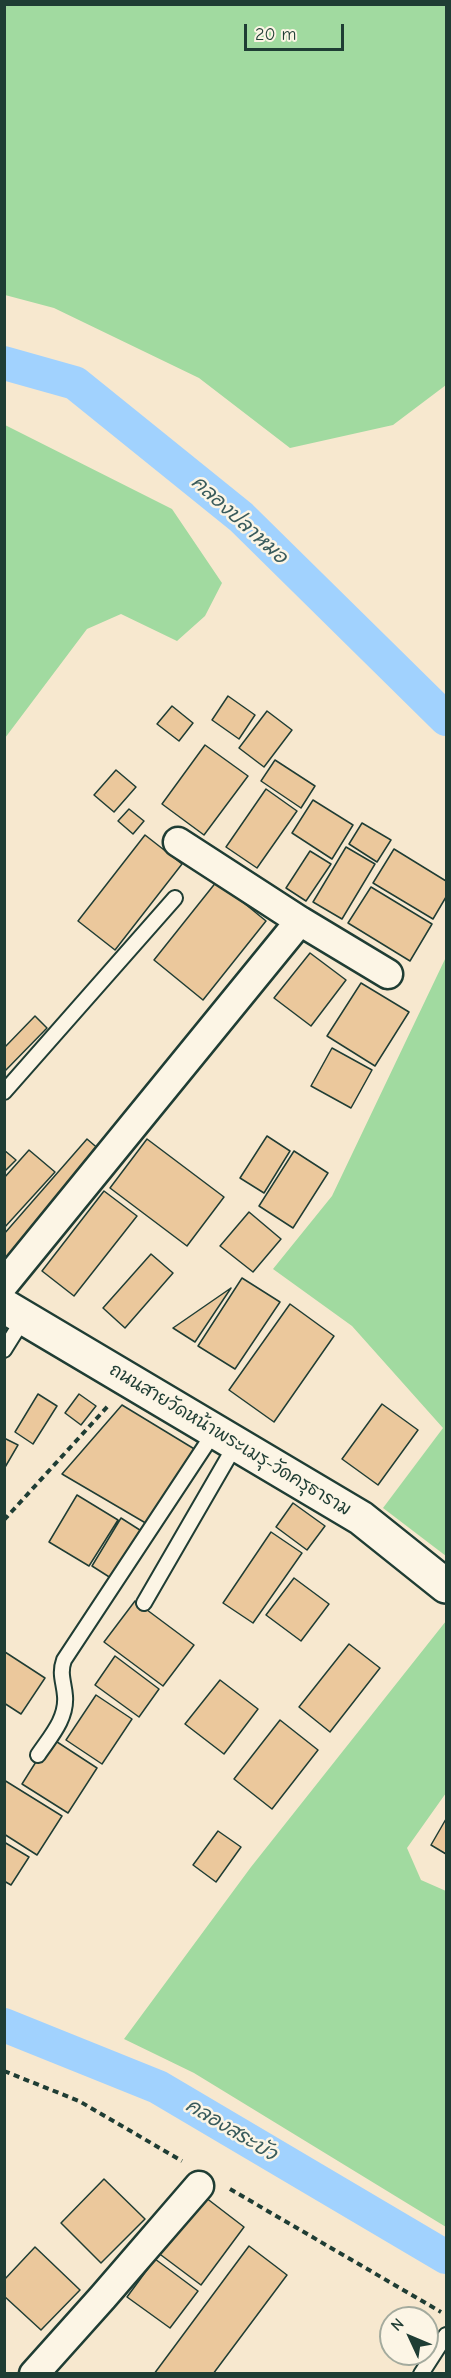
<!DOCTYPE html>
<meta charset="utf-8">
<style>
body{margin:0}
#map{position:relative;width:451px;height:2378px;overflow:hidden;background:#f7e8cf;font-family:"Comic Neue",sans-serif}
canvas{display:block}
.frame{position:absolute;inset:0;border:6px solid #1f3d34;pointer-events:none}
.north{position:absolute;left:379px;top:2306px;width:60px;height:60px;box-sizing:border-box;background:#fcf5e5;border:2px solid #a4ab9e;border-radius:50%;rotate:314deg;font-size:16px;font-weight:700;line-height:24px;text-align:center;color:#1f3d34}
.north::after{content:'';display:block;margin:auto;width:21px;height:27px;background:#1f3d34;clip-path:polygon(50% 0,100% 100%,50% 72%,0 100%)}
.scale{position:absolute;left:244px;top:24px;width:100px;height:27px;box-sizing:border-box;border:3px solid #1f3d34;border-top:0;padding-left:8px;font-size:18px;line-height:21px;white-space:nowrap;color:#1f3d34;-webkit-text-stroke:4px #fcf5e5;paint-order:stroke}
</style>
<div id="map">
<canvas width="451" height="2378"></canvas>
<div class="frame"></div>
<div class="north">N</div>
<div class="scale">20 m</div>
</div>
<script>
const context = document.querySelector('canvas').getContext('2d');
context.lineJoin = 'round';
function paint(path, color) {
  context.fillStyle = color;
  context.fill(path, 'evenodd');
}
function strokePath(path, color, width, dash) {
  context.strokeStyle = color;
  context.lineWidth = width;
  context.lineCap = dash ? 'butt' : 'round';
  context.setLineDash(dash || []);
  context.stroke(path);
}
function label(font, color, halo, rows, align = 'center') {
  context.font = font + ' "Comic Neue","Playpen Sans Thai",sans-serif';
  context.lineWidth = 5;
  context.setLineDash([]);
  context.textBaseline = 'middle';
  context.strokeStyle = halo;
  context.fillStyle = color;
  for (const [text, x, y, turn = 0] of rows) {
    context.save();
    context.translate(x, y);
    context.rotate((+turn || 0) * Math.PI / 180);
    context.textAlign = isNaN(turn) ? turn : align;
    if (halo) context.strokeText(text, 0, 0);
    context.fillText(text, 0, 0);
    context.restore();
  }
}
paint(new Path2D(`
 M4 5H446V385L393 425 290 448 199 378 54 308 5 295Z
 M5 425 172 509 222 583 205 616 177 641 121 614 87 629 5 738Z
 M446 957V1556L383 1508 443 1428 352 1326 273 1269 332 1196Z
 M446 1621V1793L407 1848 421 1880 446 1891V2227L194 2073 124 2039 251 1867Z`), '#a1daa0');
strokePath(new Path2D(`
 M4 363 75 383 241 517 446 719
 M4 2025 158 2087 446 2257`), '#a1d2fe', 34);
const building = new Path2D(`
 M228 696 255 715 239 739 212 720Z
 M172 706 193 723 179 741 157 724Z
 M267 711 292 730 264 767 239 748Z
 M205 745 248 776 204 835 162 804Z
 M275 760 315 786 301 808 261 781Z
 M116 770 136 787 114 812 94 795Z
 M266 789 297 811 257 868 226 847Z
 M313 800 353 825 332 859 292 833Z
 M129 809 144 821 133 834 118 821Z
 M362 823 391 840 377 862 349 844Z
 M145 835 182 864 115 950 78 921Z
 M346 847 375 864 342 919 313 902Z
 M394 849 446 881V897L433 919 373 883Z
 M310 851 331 864 306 901 286 888Z
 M217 881 266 921 203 1000 154 960Z
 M371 887 432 924 410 961 348 923Z
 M310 953 346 980 311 1026 274 998Z
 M361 983 409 1012 375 1066 327 1036Z
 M35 1016 47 1028 4 1072V1048Z
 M332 1048 372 1070 351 1108 311 1086Z
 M267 1136 290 1151 264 1193 240 1178Z
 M87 1139 101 1151 5 1262 4 1234Z
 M147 1139 224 1197 187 1246 110 1188Z
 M4 1150 16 1160 4 1172Z
 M29 1150 55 1172 4 1228V1178Z
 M294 1151 328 1173 293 1228 259 1206Z
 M104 1191 137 1216 74 1296 42 1271Z
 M249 1212 281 1239 253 1272 220 1246Z
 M151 1254 173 1273 125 1328 103 1308Z
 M242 1278 280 1302 235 1369 198 1346Z
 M231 1288 195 1342 173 1328Z
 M290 1304 334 1336 274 1422 229 1390Z
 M38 1394 57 1406 33 1444 15 1432Z
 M79 1394 96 1406 81 1425 65 1413Z
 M382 1404 418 1430 378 1485 342 1459Z
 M122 1405 196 1450 149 1525 62 1474Z
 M4 1438 18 1445 4 1469Z
 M77 1495 118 1520 89 1566 49 1542Z
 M293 1503 325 1526 307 1550 276 1527Z
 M121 1518 143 1532 114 1580 92 1566Z
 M271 1532 302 1553 253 1623 223 1603Z
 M294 1578 329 1604 301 1641 266 1615Z
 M135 1601 194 1645 163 1686 104 1642Z
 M349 1644 380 1668 330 1732 299 1707Z
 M5 1652 45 1678 21 1714 4 1703Z
 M115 1656 159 1689 139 1717 95 1685Z
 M220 1680 258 1709 224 1754 185 1724Z
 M96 1695 132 1719 102 1764 66 1740Z
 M280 1720 318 1750 272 1809 234 1779Z
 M51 1738 97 1768 68 1813 22 1784Z
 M4 1780 62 1816 37 1855 4 1834Z
 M446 1819V1854L431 1845Z
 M218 1831 241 1847 216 1882 193 1865Z
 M4 1842 29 1857 11 1885 4 1881Z
 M104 2179 145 2219 101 2263 61 2223Z
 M201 2194 244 2227 201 2285 157 2252Z
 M249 2246 287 2275 213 2374H154Z
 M35 2247 80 2290 41 2330 4 2296V2280Z
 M155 2259 198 2291 170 2328 127 2297Z`);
paint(building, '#ebc89c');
strokePath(building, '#1f3d34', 1.5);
const service = new Path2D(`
 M4 1092 175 898
 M4 1350 24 1318
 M144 1603 236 1444
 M38 1755C50 1737 67 1719 65 1696 64 1682 59 1674 64 1660L215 1431
 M421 2374 446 2335`);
const minor = new Path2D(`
 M178 842 300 921 388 974
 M4 1284 300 921
 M34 2374 103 2297 199 2186`);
const tertiary = new Path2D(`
 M4 1306 361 1518 446 1586`);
strokePath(service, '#1f3d34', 18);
strokePath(minor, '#1f3d34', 33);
strokePath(tertiary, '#1f3d34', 38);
strokePath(new Path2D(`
 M4 1520 108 1406
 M4 2071 79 2101 182 2161
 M230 2189 441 2312`), '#1f3d34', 4, [6, 4.5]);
strokePath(service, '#fcf5e5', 14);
strokePath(minor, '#fcf5e5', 28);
strokePath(tertiary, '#fcf5e5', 33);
label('18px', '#1f3d34', '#fcf5e5', [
 ["ถนนสายวัดหน้าพระเมรุ-วัดครุธาราม",230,1440,31]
]);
label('italic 20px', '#395b5c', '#fcf5e5', [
 ["คลองปลาหมอ",239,520,42],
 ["คลองสระบัว",231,2130,31]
]);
</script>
